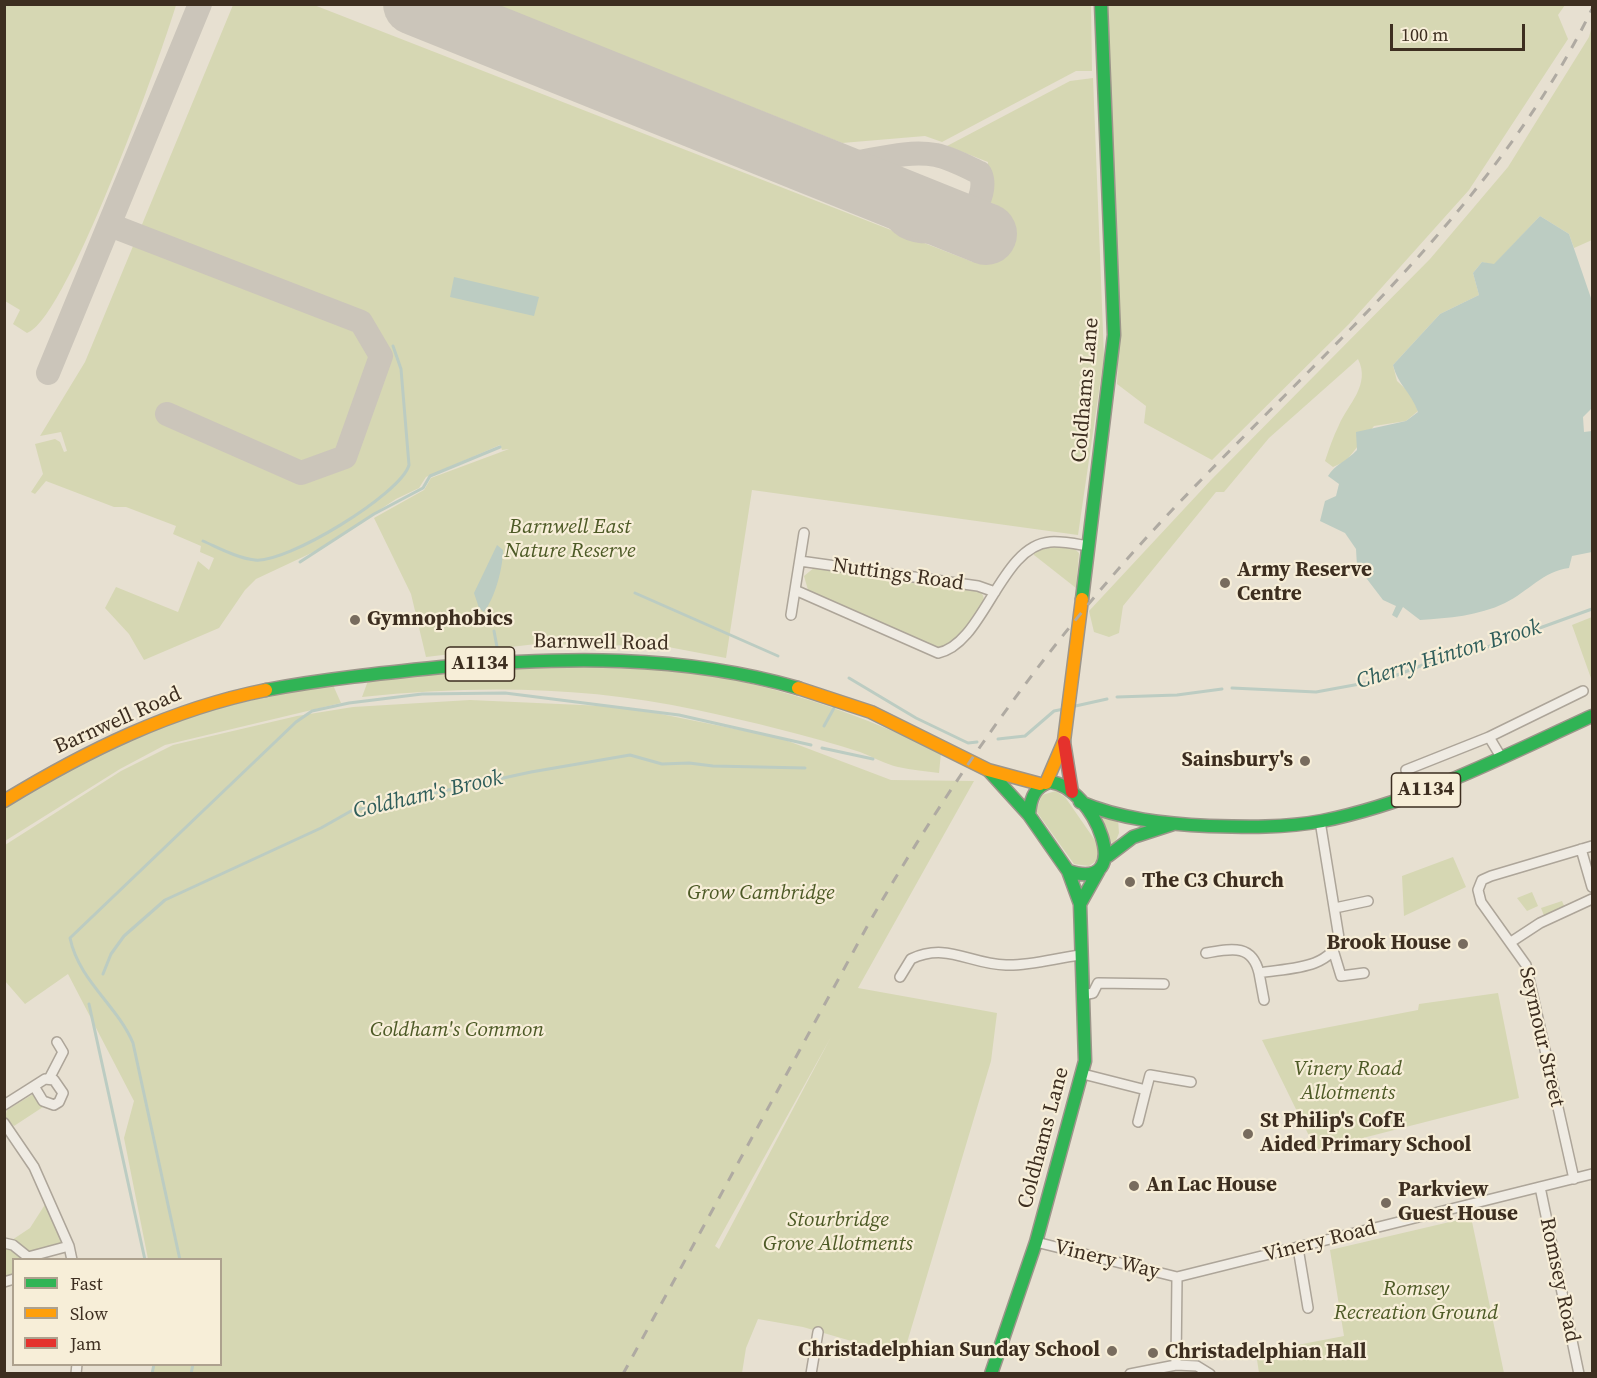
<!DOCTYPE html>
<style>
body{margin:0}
#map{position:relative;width:1597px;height:1378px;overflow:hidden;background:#e7e0d1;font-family:"Source Serif 4",serif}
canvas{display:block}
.frame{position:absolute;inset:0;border:6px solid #3d2e20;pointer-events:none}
.legend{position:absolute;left:12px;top:1258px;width:210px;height:108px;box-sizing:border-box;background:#f7eed8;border:2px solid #ada18e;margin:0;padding:8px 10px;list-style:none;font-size:18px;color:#3d2e20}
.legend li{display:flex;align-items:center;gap:12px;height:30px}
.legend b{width:30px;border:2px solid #ada18e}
.scale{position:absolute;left:1390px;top:24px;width:135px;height:27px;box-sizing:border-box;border:3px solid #3d2e20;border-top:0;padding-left:8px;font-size:18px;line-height:21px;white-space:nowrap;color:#3d2e20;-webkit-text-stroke:4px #f7eed8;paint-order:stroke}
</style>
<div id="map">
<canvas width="1597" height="1378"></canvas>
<div class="frame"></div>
<ul class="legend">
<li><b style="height:8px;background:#30b455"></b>Fast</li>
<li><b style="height:8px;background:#ff9f0a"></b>Slow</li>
<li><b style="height:8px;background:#e5322d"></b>Jam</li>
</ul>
<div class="scale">100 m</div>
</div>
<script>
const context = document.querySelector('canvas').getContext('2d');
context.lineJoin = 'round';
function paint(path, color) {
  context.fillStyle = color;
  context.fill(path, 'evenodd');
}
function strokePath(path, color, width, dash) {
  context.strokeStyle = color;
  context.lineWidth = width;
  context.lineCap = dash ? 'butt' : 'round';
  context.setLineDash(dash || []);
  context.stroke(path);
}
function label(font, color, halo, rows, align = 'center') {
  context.font = font + ' "Source Serif 4",serif';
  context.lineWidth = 4.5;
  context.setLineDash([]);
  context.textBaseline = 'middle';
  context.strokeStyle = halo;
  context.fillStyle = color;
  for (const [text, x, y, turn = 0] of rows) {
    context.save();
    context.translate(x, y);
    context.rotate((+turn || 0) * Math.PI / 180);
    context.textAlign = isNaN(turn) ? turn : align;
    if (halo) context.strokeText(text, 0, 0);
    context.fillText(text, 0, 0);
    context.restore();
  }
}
paint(new Path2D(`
 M4 5H176C162 53 66 322 27 333L13 324 20 310 5 301Z
 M233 5H314L973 262 996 205 987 201 988 162 947 146 1070 81 1093 78 1104 357 1078 535 752 490 726 658 663 646 536 644 426 657 411 594 374 518 424 490 431 478 509 449 502 450 500 445 426 477 419 488 396 499 322 548 256 579 245 590 219 628 144 660 129 634 105 608 116 587 178 612 198 561 209 570 214 558 200 552 201 546 173 534 176 526 126 507H114L46 481 35 494 31 492 43 474 35 444 55 439 60 442 64 452 67 451 61 432 40 436 85 362Z
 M497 5H1091L1092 71H1076L942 142 925 136 842 143Z
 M1104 5H1565L1558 15 1568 39 1469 190 1349 324 1212 460 1144 423 1146 406 1117 384 1120 312Z
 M1592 26V240L1574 248 1569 234 1540 216 1494 265 1482 262 1473 273 1479 295 1440 314 1393 365 1397 381 1411 394 1418 411 1406 421 1374 426 1346 461 1333 467 1325 461C1329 449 1333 437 1339 425 1348 404 1371 385 1358 359L1269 438 1224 492H1216L1123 606 1119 633 1109 637 1094 632 1089 611 1211 480 1430 259 1508 167 1589 37Z
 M1046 546 1073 547 1079 553 1076 588 1034 555 1033 552Z
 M815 567 975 588C983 593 985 596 983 605L952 645 934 649 808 590 804 576Z
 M1592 617V681L1572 625Z
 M529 665C565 665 603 662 639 665 744 675 847 707 941 753L939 773C926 771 912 770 898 767 885 764 873 757 860 752 807 735 752 722 697 710 586 686 475 685 362 697L369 678Z
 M333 685 341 703 165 745 120 769 5 841V807C49 781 94 753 142 734 204 710 268 694 333 685Z
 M470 700 626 707 780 738 891 780 974 781 858 988 997 1013 991 1061 903 1356 803 1327 758 1319 746 1348 742 1373 152 1374 154 1365 220 1364V1260L148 1259 124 1138 134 1101 68 974 25 1004 5 981V845L121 771 173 745 297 716 353 707ZM831 1037 719 1249 715 1246Z
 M1056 791 1065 797 1099 846 1098 860 1089 866 1074 864 1036 811 1042 795Z
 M1098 816 1118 819 1119 833 1115 843H1112Z
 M1453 857 1466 887 1404 916 1402 876Z
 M1532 892 1538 906 1527 911 1517 898Z
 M1562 901 1565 908 1545 918 1541 908Z
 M1498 993 1519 1098 1316 1150 1262 1040 1418 1010 1419 1004Z
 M33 1094 43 1107 14 1126 5 1118 7 1110Z
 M46 1203 62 1243 29 1253 12 1240 30 1228Z
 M1471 1217 1504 1373H1259L1256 1353 1344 1336 1330 1250Z
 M8 1248 24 1258 14 1260 13 1276 4 1278V1249Z`), '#d6d7b3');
paint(new Path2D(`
 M1540 216 1569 234 1592 301V408L1583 417 1584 432 1592 431V552L1572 556 1569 568C1543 571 1528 592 1505 603 1478 616 1449 618 1420 620L1403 607 1397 618 1392 615 1396 606 1383 600 1357 566 1356 549 1345 533 1320 521 1325 501 1336 496 1339 484 1328 476C1335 464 1347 461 1357 450L1356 432 1406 421 1418 412C1411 392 1398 385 1393 365L1440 314 1479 295 1473 273 1482 262 1494 264Z
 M454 277 539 297 534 316 450 297Z
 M497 545 503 550C503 568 495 598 484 612L479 608 474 593Z`), '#bcccc2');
strokePath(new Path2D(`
 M203 541C219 548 237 558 255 560 286 564 401 494 409 465L401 369 393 346
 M300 562 374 514 423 488 430 476 500 447
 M635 593 778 656
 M494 631 497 647
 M849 678 916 718 968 743 977 742
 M1232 688 1316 692 1387 679 1433 661 1457 658 1592 609
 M1117 697 1177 695 1222 689
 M1071 707 1107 699
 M824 726 834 708
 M998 739 1025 736 1054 711 1064 709
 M822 748 873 759
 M103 974 111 954 124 936 165 900 321 828 351 811 531 772 630 755 662 764 689 763 713 766 805 768
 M89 1004 145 1260
 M180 1260 133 1043C117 1005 79 981 70 938L296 722 312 711 349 703 422 694 505 693 679 715 811 745
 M152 1374 154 1364
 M191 1374 193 1364`), '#bcccc2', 3);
strokePath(new Path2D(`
 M814 165C855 169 896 148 936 155 951 158 967 167 980 173 986 185 980 202 972 212 957 231 926 237 905 226 895 220 891 210 883 202 876 194 867 189 858 183
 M110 225 361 322 381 356 345 457 301 473 167 414
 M48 373 200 4`), '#cbc5ba', 24);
strokePath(new Path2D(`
 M414 4 986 234`), '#cbc5ba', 62);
const street = new Path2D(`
 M800 561 978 586 995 592
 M795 590 938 653C984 644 1000 546 1050 542 1062 541 1076 544 1088 546
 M791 615 804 533
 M1489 737 1501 757
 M1406 770 1489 737 1583 691
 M1581 849 1592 887
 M1335 908 1368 901
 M1511 942 1540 923 1592 899
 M1206 953C1230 949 1252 943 1259 973 1286 968 1331 970 1339 938L1320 821
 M1334 953 1341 976 1364 973
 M1259 973 1264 1000
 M900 977 911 959C947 942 969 964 1006 965 1030 966 1056 958 1080 955
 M1098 983 1164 984
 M1083 995 1093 993 1098 983
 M1083 1074 1146 1090 1150 1075 1191 1082
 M45 1079 54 1080 63 1093 59 1102 54 1105 43 1101 34 1086Z
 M49 1079 63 1052 57 1042
 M4 1105 34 1086
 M1138 1122 1146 1090
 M4 1123 34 1167 69 1246 72 1260
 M1574 1179 1526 965 1481 902 1478 890 1482 880 1491 876 1592 846
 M1540 1187 1579 1374
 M1036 1242 1177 1277 1592 1174
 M4 1243 13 1245 28 1257
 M1298 1248 1308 1308
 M28 1257 69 1246
 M4 1282 14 1279
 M1176 1365 1197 1366 1210 1374
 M76 1374 77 1364
 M811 1374 818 1332
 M1130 1374 1176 1365 1177 1277`);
const fast = new Path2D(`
 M1082 599 1114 335 1101 4
 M266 690C324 679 383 673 442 667 562 657 681 654 798 688
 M989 771 1029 815 1068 871C1138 894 1094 786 1050 782 1034 786 1030 800 1029 815
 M1080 802C1120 819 1165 824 1209 826 1246 827 1285 828 1322 821 1417 802 1504 756 1592 716
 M1108 856 1133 837 1173 824
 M1080 904 1099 870
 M991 1374 1036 1242 1085 1061 1080 904 1068 871`);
const slow = new Path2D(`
 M798 688 871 712 988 770 1040 784
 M1046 783 1064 741 1082 599
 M4 801C86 751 171 709 266 690`);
const jam = new Path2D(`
 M1064 742 1072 792`);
strokePath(street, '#ada599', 12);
strokePath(fast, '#9c958a', 15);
strokePath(slow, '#9c958a', 15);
strokePath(jam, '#9c958a', 15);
strokePath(street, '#efebe3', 9);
strokePath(fast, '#30b455', 12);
strokePath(slow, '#ff9f0a', 12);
strokePath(jam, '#e5322d', 12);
strokePath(new Path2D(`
 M623 1374 869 923C948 785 1040 654 1147 537 1303 367 1489 220 1592 9`), '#afaaa2', 3, [10, 10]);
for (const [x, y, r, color] of [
 [1225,583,6,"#786c5e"],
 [355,620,6,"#786c5e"],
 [1305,761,6,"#786c5e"],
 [1130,882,6,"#786c5e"],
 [1463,944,6,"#786c5e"],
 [1248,1134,6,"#786c5e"],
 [1134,1186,6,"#786c5e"],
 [1386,1203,6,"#786c5e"],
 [1112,1351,6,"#786c5e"],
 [1153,1353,6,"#786c5e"]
]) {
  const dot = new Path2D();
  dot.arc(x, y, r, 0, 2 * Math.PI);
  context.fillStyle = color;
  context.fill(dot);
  strokePath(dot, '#f7eed8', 2);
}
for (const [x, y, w] of [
 [480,664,69],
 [1426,790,69]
]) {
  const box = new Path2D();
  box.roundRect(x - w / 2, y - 17, w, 34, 4.5);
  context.fillStyle = '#f7eed8';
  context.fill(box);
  strokePath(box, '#3d2e20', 1.5);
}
label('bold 20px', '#3d2e20', null, [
 ["A1134",480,664],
 ["A1134",1426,790]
]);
label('21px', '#3d2e20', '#f7eed8', [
 ["Coldhams Lane",1086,390,-85],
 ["Nuttings Road",898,575,8],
 ["Barnwell Road",601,643,1],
 ["Barnwell Road",118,721,-24],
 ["Seymour Street",1541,1037,77],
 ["Coldhams Lane",1044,1138,-75],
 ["Vinery Road",1320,1242,-14],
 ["Vinery Way",1107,1260,14],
 ["Romsey Road",1559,1280,78]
]);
label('italic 21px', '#4d5a26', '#f7eed8', [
 ["Barnwell East",570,528],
 ["Nature Reserve",570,552],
 ["Grow Cambridge",761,894],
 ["Coldham's Common",457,1031],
 ["Vinery Road",1348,1070],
 ["Allotments",1348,1094],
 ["Stourbridge",838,1221],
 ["Grove Allotments",838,1245],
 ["Romsey",1416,1290],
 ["Recreation Ground",1416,1314]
]);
label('bold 21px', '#3d2e20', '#f7eed8', [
 ["Army Reserve",1237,571],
 ["Centre",1237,595],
 ["Gymnophobics",367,620],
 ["Sainsbury's",1293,761,"right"],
 ["The C3 Church",1142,882],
 ["Brook House",1451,944,"right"],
 ["St Philip's CofE",1260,1122],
 ["Aided Primary School",1260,1146],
 ["An Lac House",1146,1186],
 ["Parkview",1398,1191],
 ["Guest House",1398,1215],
 ["Christadelphian Sunday School",1100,1351,"right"],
 ["Christadelphian Hall",1165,1353]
], 'left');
label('italic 22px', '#2f5d5a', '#f7eed8', [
 ["Cherry Hinton Brook",1449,655,-17],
 ["Coldham's Brook",428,795,-13]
]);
</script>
